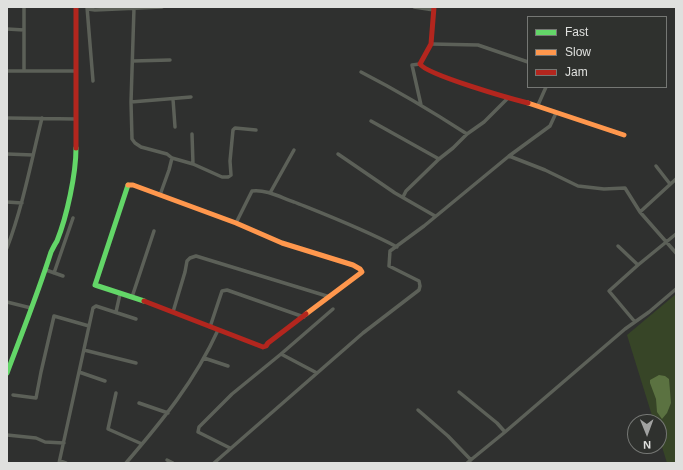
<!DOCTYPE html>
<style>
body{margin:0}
#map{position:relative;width:683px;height:470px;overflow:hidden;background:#2f302f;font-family:Helvetica,sans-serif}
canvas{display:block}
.frame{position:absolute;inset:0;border:8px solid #dfe0de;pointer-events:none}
.legend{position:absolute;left:527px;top:16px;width:140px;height:72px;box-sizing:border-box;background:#2f312e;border:1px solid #757774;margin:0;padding:5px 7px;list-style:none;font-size:12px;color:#dfe0de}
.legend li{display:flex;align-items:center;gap:8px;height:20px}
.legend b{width:20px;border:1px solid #757774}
.north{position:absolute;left:627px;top:414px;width:40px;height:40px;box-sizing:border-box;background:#2f312e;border:1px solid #757774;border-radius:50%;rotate:179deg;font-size:11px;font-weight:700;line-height:16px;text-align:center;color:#dfe0de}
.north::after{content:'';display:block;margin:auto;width:14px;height:18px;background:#a1a2a1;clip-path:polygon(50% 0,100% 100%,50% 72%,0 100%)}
</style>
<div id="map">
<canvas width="683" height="470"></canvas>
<div class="frame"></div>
<ul class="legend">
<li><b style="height:5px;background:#63d668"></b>Fast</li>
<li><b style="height:5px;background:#ff974d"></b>Slow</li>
<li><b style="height:5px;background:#b3261e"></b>Jam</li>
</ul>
<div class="north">N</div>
</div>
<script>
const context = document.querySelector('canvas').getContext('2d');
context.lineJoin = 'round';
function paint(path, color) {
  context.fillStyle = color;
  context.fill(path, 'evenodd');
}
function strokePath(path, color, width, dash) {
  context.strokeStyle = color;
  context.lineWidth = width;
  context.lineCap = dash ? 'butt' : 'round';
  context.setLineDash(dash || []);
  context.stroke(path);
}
paint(new Path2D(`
 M676 294V463H667L659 437V422H654L627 335Z`), '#374527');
paint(new Path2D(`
 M659 375 665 376 669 379 671 403 667 413 662 419 657 412 656 399 650 383V380Z`), '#5b7241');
strokePath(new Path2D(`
 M24 7V71
 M87 7 93 81
 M414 7 434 10
 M134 8 131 102 132 139 135 143 141 147 167 154 172 158 193 164 222 177H228L231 175 230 161 233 130 235 128 256 130
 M88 9 95 10 162 7
 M7 29 24 30
 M431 44 478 45 528 62
 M133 61 170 60
 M420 64 412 65 421 105
 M7 71H76
 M361 72C398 91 433 112 467 134
 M173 99 175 127
 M131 102 191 97
 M538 105 546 87
 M7 118 76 119
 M371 121 439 159
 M192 134 193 164
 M7 154 33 155
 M338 154 395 193 435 216
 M509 156 545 170 578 186 604 189 625 188 640 212 676 253
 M656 166 670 184
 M270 193 294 150
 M160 195 169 170 172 158
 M403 197 406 191 439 159 453 148 467 134 484 122 508 98
 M7 202 22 203
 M640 212 676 179
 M236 223 252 191C266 189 282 198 294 202 329 216 363 229 397 247
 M618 246 638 265 676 234
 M7 248C23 206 31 162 42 118
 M46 270 63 276
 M54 273 73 218
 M132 297 154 231
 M7 302 31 308
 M116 312 120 294
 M173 312 185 272 187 261 190 258 196 256 330 297
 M635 322 609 291 638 265
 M210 327 222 291 227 290 304 317
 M84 350 136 363
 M281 354 317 373
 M204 358 228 366
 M79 372 105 381
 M459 392 497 423 505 432
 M116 393 108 429 142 444
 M13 395 36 398 41 372 54 316 89 326
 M139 403 168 413
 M418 410 448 436 471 460
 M7 435 36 438 45 442 64 443
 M230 448 198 432 199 427 232 394 281 354 333 309
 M167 460 173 463
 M60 461 66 463
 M59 463 93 308 96 306 136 319
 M126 463C162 421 195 381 218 330
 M214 463 363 333 419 290 420 286 419 281 389 266 390 251 424 226 509 156 550 126 556 113
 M467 463 505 432 625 329 649 312 676 289`), '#5c6058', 3.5);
strokePath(new Path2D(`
 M128 185 95 285 144 301
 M7 373C22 333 38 293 51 252 53 248 55 244 57 241 67 216 76 174 76 148`), '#63d668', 5);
strokePath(new Path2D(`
 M528 103 624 135
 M128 185H133L236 223 282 243 353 265 360 269 362 272 306 314`), '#ff974d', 5);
strokePath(new Path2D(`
 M76 7V148
 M434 7 431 44 420 64C427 75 512 99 528 103
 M144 301 263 347 266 346 268 343 306 314`), '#b3261e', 5);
</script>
